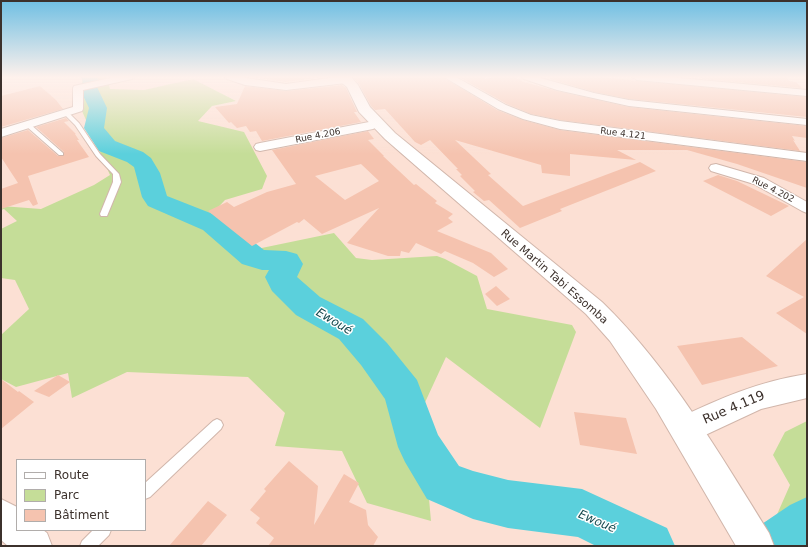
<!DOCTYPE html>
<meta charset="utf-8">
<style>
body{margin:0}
#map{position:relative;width:808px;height:547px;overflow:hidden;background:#fce0d4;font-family:"DejaVu Sans",sans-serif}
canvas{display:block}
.frame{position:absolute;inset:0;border:2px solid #3c312c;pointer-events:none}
.legend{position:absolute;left:16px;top:459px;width:130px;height:72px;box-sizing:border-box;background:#fff;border:1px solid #b1adab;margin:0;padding:5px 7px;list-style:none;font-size:12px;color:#3c312c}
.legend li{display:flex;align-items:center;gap:8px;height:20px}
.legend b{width:20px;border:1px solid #b1adab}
</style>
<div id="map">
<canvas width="808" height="547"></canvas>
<div class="frame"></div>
<ul class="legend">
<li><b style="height:5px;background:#fff"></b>Route</li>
<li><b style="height:11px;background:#c5dd98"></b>Parc</li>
<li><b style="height:11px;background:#f5c3af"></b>Bâtiment</li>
</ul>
</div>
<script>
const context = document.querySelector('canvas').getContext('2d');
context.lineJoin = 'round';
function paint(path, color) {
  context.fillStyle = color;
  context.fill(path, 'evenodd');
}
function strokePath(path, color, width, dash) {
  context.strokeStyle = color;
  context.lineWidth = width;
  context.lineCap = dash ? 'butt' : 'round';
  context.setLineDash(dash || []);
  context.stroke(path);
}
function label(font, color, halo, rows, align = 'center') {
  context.font = font + ' "DejaVu Sans",sans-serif';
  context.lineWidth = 3;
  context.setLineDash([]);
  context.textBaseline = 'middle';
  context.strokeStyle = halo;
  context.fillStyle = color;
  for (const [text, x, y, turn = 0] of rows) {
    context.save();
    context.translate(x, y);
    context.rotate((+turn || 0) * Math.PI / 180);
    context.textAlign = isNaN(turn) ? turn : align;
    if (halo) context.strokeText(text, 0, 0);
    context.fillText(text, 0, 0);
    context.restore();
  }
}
paint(new Path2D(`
 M82 77H107L110 89 144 90 193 79 236 101 212 106 198 121 244 132 267 176 262 189 225 200 209 217 252 250 334 233 356 258 372 260 437 256 445 259 477 276 487 309 572 325 576 332 540 428 446 357 421 411 431 521 367 503 342 451 275 446 285 413 248 377 127 372 72 398 68 373 16 387 1 379V335L29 309 15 280 1 278V229L17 221 4 209 1 210V206L41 209 94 185 110 175 82 111 84 106 82 103Z
 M807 421V546H790L775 519 790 485 773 455 785 432Z`), '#c5dd98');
paint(new Path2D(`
 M81 77H97L99 82 97 87 107 108 104 128 115 141 143 152 151 158 160 173 167 196 223 218 264 250 286 251 297 254 303 264 297 277 320 297 363 319 387 343 417 380 438 435 459 466 473 471 508 480 582 489 667 528 675 546H596L578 537 508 528 473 519 427 499 405 462 398 447 385 399 361 365 339 339 296 315 272 291 265 277 269 270H262L242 264 203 230 148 206 142 197 134 167 127 162 99 151 84 128 89 108 79 87 83 82Z
 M807 497V546H748L756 528 790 505Z`), '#5bd0dc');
paint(new Path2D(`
 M251 77H324L286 82Z
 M353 77H443L497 110 523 120 560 130 807 162V188L737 164 687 150H617L636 160 570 154V176L542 173 541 165 455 140 491 174 488 175 523 206 640 162 656 171 560 209 562 211 520 228 489 200 484 201 473 192 475 191 460 176 462 175 456 169H458L430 140 421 145 415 142 385 109 375 110 371 106 359 84Z
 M459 77H482L486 79 496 77H514L524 82 557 91 629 107 807 126V138L792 136 795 141 793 140 800 151 560 120 531 114 507 104Z
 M550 77H600L807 97V117L629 99 594 92 550 79Z
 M701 77H786L789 81 796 82 802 88 702 79Z
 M342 85 346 88 357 112H354L361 122 262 141 256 131 250 132 246 126 237 128 231 122 229 123 215 107 237 104 245 86 286 91Z
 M40 86 56 100 63 109 1 127V96Z
 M66 118 69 121 64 122 76 134H75L79 140H77L89 157 28 176 38 204 33 206 29 200 1 209V189L18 183 1 157V138L28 130 58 156H63L64 152 36 127Z
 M368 131 374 139 368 140 384 156H383L414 185 416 184 437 201 435 203 453 214 448 218 453 222 437 231 491 253 508 269 494 277 473 263 445 251 441 254 416 243 409 253 401 251 400 256H388L347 243 379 208 322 234 304 219 299 223 297 222 252 246 208 211 227 202 234 207 267 192 296 184 272 150ZM361 164 379 181 345 200 315 176Z
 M718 175 737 181 789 206 771 216 703 181Z
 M807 239V334L776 313 804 297 766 276Z
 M496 286 510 299 497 306 485 294Z
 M742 337 778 366 702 385 677 346Z
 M58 375 70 382 49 397 34 391Z
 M1 379 18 392 19 391 34 402 1 429Z
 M574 412 626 418 637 454 580 445Z
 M289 461 318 486 314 525 344 474 359 483 349 502 366 510 368 525 378 537 373 546H268L274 538 256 523 260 518 250 510 266 491 264 489Z
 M208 501 227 515 201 546H169Z`), '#f5c3af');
const lane = new Path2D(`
 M64 112H68L79 123 100 154 119 174 121 182 107 216H101L100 214 113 182V174L96 156 75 125 64 114Z
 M26 124H30L63 153V155H59L26 126Z
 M217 419 221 421 223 425 221 429 150 497 145 499V483L213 421Z
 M93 530H111L109 535 98 546H80L82 541Z`);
const street = new Path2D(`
 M115 77H134L132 79 83 90V109L82 111 1 137V129L73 107V88L74 86Z
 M225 77H240L286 84 329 78 346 77 351 80 346 83 286 90 245 85 227 79Z
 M444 77H456L506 105 531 115 560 121 807 153V161L560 129 523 119 498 109Z
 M522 77H537L594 93 629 100 807 119V125L629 106 557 90 524 79Z
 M632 77H669L807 90V96L637 80Z
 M375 119 379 120 381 122 377 127 373 129 260 151 256 150 254 147 256 144 260 143 369 122 371 120Z
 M716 164 764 178 807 202V213L802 211 754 184 711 171 709 168 711 165Z`);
const secondary = new Path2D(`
 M807 374V398L761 409 686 444 675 440 671 430 675 420C718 399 760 381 807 374Z
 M1 499 17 507V530H43L47 533 52 546H8L1 540Z`);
const primary = new Path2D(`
 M339 77H351L358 85 370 107 395 133 602 302C670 368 719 453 769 533L774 546H736L656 409 610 341 586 314 385 139 359 112 347 87 342 83Z`);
strokePath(lane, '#d1b6ab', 2);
strokePath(street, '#d1b6ab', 2);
strokePath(secondary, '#d1b6ab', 2);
strokePath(primary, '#d1b6ab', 2);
paint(lane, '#fff');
paint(street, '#fff');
paint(secondary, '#fff');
paint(primary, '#fff');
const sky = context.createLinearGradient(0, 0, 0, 154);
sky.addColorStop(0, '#6fbfe3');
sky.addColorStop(0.5, '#fef1ec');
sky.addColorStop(1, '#fef1ec00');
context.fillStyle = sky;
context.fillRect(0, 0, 808, 154);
label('9px', '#3c312c', '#fff', [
 ["Rue 4.121",623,134,7],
 ["Rue 4.206",318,136,-11],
 ["Rue 4.202",773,190,27]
]);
label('11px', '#3c312c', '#fff', [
 ["Rue Martin Tabi Essomba",554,277,41]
]);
label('italic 12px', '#14494e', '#fff', [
 ["Ewoué",334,322,31],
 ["Ewoué",597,522,23]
]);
label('13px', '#3c312c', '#fff', [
 ["Rue 4.119",734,408,-23]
]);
</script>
